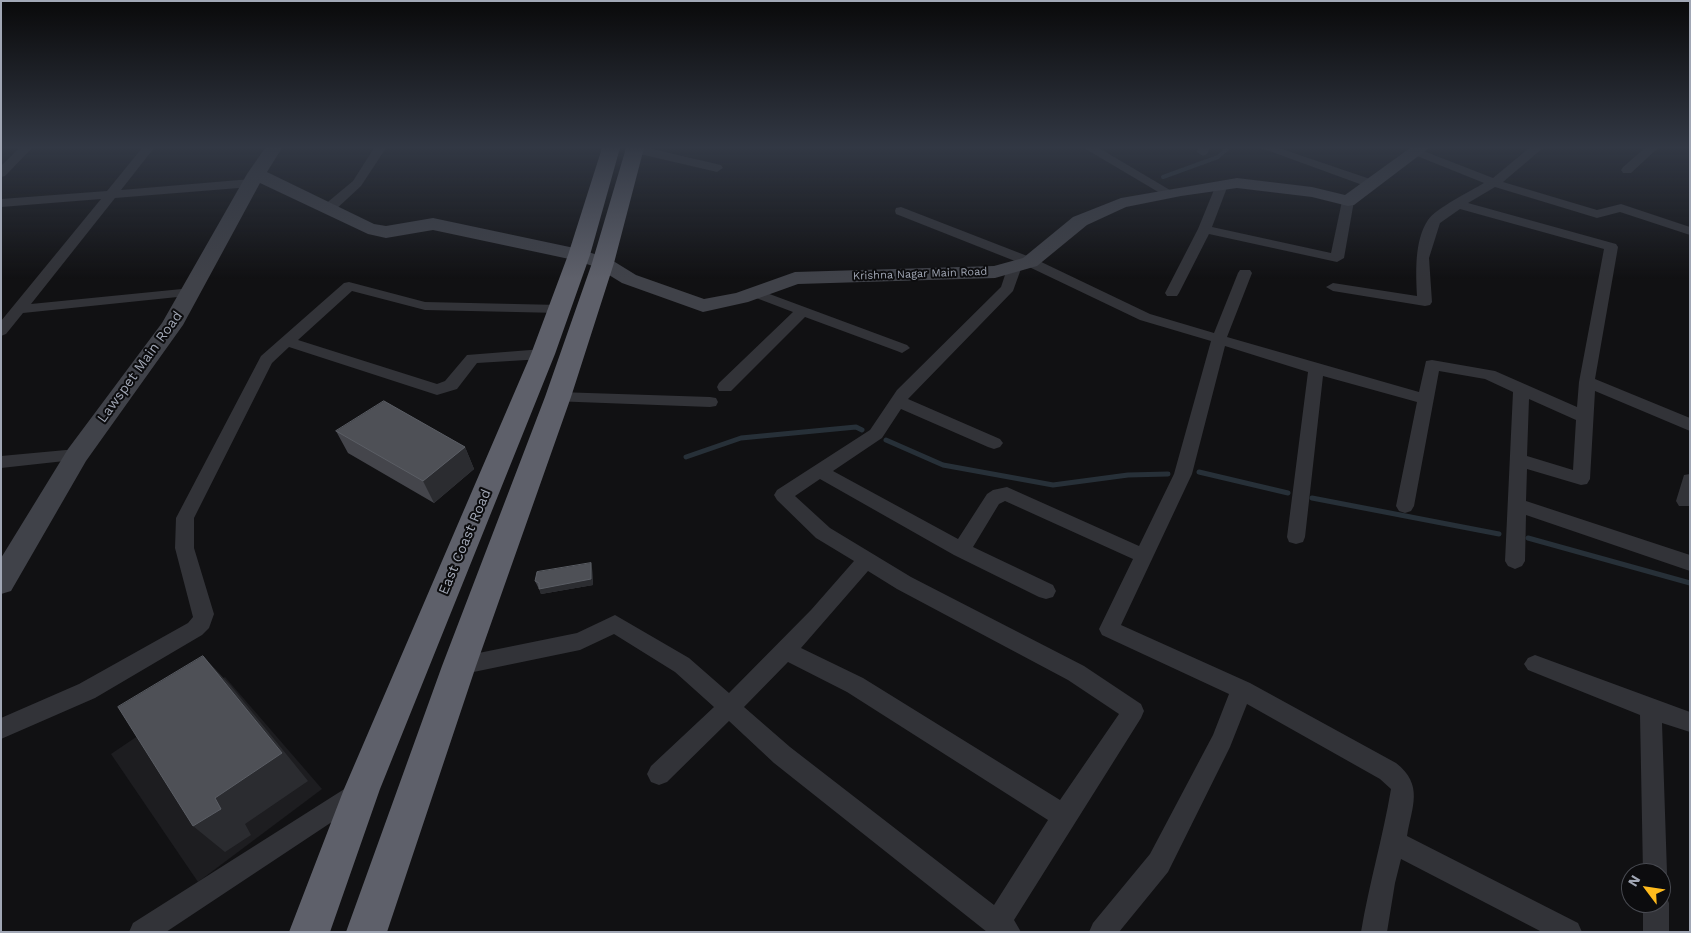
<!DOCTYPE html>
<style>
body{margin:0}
#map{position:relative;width:1691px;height:933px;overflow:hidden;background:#111113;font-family:"Work Sans",sans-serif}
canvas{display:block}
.frame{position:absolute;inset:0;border:2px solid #a1a7b5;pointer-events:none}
.north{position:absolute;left:1621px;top:863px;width:50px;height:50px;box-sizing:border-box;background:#0c0c0e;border:1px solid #484a51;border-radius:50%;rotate:301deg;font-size:14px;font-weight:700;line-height:20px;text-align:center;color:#a1a7b5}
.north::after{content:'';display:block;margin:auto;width:18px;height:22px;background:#ffbb1d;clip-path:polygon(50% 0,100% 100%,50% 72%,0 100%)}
</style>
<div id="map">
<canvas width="1691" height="933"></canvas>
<div class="frame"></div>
<div class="north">N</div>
</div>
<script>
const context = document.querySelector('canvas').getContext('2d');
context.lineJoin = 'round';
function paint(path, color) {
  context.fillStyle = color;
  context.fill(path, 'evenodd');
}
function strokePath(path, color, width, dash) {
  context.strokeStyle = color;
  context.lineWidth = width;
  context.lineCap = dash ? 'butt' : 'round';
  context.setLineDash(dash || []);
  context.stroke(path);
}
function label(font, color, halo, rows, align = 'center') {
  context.font = font + ' "Work Sans",sans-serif';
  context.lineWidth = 4;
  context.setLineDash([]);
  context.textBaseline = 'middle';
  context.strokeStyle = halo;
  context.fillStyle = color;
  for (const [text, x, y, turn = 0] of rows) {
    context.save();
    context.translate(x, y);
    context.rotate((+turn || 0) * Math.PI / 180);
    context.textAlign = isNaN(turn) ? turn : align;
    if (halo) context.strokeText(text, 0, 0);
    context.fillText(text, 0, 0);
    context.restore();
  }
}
paint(new Path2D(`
 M225 677 322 789 198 882 111 754Z`), '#1d1d20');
strokePath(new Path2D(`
 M1163 177 1218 157 1228 148`), '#273038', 4);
strokePath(new Path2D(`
 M886 440 943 465 1053 485 1128 475 1168 474
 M686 457 741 438 856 427 862 430
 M1199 472 1288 493
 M1312 498 1499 534
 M1528 538 1690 583`), '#273038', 5);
paint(new Path2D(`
 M19 148H32L5 176 1 177V166Z
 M142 148H154L121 190 251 179 257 183 251 187 115 198 31 304 192 288 199 292 197 295 23 313 6 334 1 336V321L101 199 1 207V199L107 191Z
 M374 148H386L361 186 333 212H323L322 209 323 206 353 181Z
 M631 148H648L721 165 723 168 717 172 644 155H634L628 151Z
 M1084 148H1099L1175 193 1173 196H1165Z
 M1198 148H1210L1207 154 1203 156 1197 152Z
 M1261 148H1279L1376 181 1378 184 1372 188 1368 187Z
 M1416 148 1493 178 1529 148H1543L1503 182 1597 210 1621 204 1690 227V235L1620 212 1597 218 1495 187 1468 203 1616 244 1618 247 1595 379 1690 418V431L1595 391 1590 479 1587 484 1581 485 1527 469 1526 501 1690 555V571L1526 515 1525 561 1522 566 1515 569 1508 566 1505 561 1513 392 1485 379 1439 371 1414 506 1411 511 1405 513 1399 511 1396 506 1417 402 1323 376 1305 537 1303 542 1296 544 1289 542 1287 537 1308 372 1225 346 1192 474 1121 625 1250 683 1396 763C1424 785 1412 806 1407 836L1578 923 1582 932H1542L1401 859 1395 883 1387 932H1361C1369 884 1383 837 1391 789L1380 779 1247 704 1230 747 1168 872 1119 932H1089L1093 923 1150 854 1213 735 1229 694 1102 635 1099 629 1133 559 1005 501 999 504 973 547 1053 585 1056 591 1053 597 1046 599 1039 597 954 555 820 479 795 496 830 528 911 577 1084 666 1141 704 1144 711 1141 718 1014 920 1021 932H987L774 763 729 721 667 782 659 785 651 782 647 774 651 766 714 707 675 672 614 634 580 650 459 675 452 673 448 666 452 659 459 657 577 633 615 615 689 658 729 693 811 610 854 561 816 538 777 500 774 495 777 490 870 430 897 390 1001 287 1008 266 1015 262 1022 266 1013 291 908 399 1000 439 1003 443 1000 447 994 449 988 447 901 409 882 438 833 471 958 539 987 494 993 490 1007 487 1139 546 1174 474 1211 341 1140 320 1025 265 896 214 895 211 896 208 901 207 1035 259 1150 314 1214 333 1238 273 1240 270H1250L1252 273 1227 337 1419 392 1426 361 1432 360 1495 371 1577 407 1579 382 1604 249 1460 209 1440 223 1429 258 1432 302 1430 305 1425 306 1333 291 1326 287 1333 283 1417 296C1416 273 1414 241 1428 220 1436 208 1471 191 1484 183L1412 154V150ZM1529 399 1576 420 1573 470 1527 456ZM868 571 897 589 1068 680 1119 714 1060 800 863 678 801 648ZM788 662 847 692 1048 820 994 905 790 747 744 707Z
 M1645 148H1658L1631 173H1623L1621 170 1623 167Z
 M1222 181 1228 185 1212 227 1331 253 1342 201 1348 197 1352 198 1354 201 1344 258 1337 262 1209 234 1179 293 1177 296H1167L1165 293 1198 229 1216 185Z
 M349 282 425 302 560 305 567 309 560 313 425 310 352 291 298 340 437 384 445 381 467 355 543 349 551 354 543 359 477 363 457 389 437 395 289 347 272 363 194 518V548L214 614 209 628 202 635 95 698 1 739V718L79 684 188 623 193 617 175 548 176 518 261 356 344 283Z
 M756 289 907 345 910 348 902 353 897 351 805 317 731 391H719L717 387 719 383 793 312 751 296 749 293 751 290Z
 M558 392 710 397 716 398 718 402 716 406 710 407 552 401 550 397 552 393Z
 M77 449 83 451 86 455 83 459 1 468V456Z
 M1690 474V506H1679L1676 501 1684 475Z
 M1535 655 1690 712V732L1662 723 1667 873 1664 882 1661 883V873H1643L1640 715 1528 670 1524 664 1528 658Z
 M357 781 365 784 369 792 365 800 166 932H129L133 923Z
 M1661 892 1665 894 1669 903V932H1643V903H1661Z`), '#323338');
paint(new Path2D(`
 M265 148H282L267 172 374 224 386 226 433 218 579 249 610 259 636 275 704 299 736 293 795 272 994 266 1023 258 1073 217 1121 198 1237 178 1312 187 1345 195 1410 148H1429L1354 205 1348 206 1312 197 1237 188 1181 196 1126 207 1087 225 1037 266 995 278 798 284 748 302 703 312 622 283 596 267 574 260 433 230 386 238 368 234 260 183 183 325 86 461 11 591 1 594V558L68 449 162 323 247 174Z`), '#404249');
paint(new Path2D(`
 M602 148H620L590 255 555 354 380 789 330 932H289L344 789 531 354 568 255Z
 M626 148H644L614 263 571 397 476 666 387 932H346L442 666 545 397 592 263Z`), '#5e606a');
paint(new Path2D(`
 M336 431 465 447 474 469 434 503 348 453Z
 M592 568 593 585 541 594 539 588 538 587 535 581Z`), '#44454b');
paint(new Path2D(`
 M465 447 474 469 434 503 423 481Z
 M591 563 592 568 593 585 541 594 539 589Z
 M203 656 231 686 308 781 245 824 251 835 225 852 193 826 215 798Z`), '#2b2c30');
const building = new Path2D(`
 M384 401 465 447 423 481 336 431Z
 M591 563V579L539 589V583L535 581 537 572Z
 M203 656 282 753 215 798 221 809 193 826 118 707Z`);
paint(building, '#4e5056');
strokePath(building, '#5b5e65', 1);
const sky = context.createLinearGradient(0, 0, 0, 279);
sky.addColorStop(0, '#09090a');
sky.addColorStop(0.53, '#323844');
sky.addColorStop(1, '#32384400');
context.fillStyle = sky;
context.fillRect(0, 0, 1691, 279);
label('11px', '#a1a7b5', '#0c0c0e', [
 ["Krishna Nagar Main Road",920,274,-2]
]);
label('14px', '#a1a7b5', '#0c0c0e', [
 ["Lawspet Main Road",140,367,-54],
 ["East Coast Road",465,542,-67]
]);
</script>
